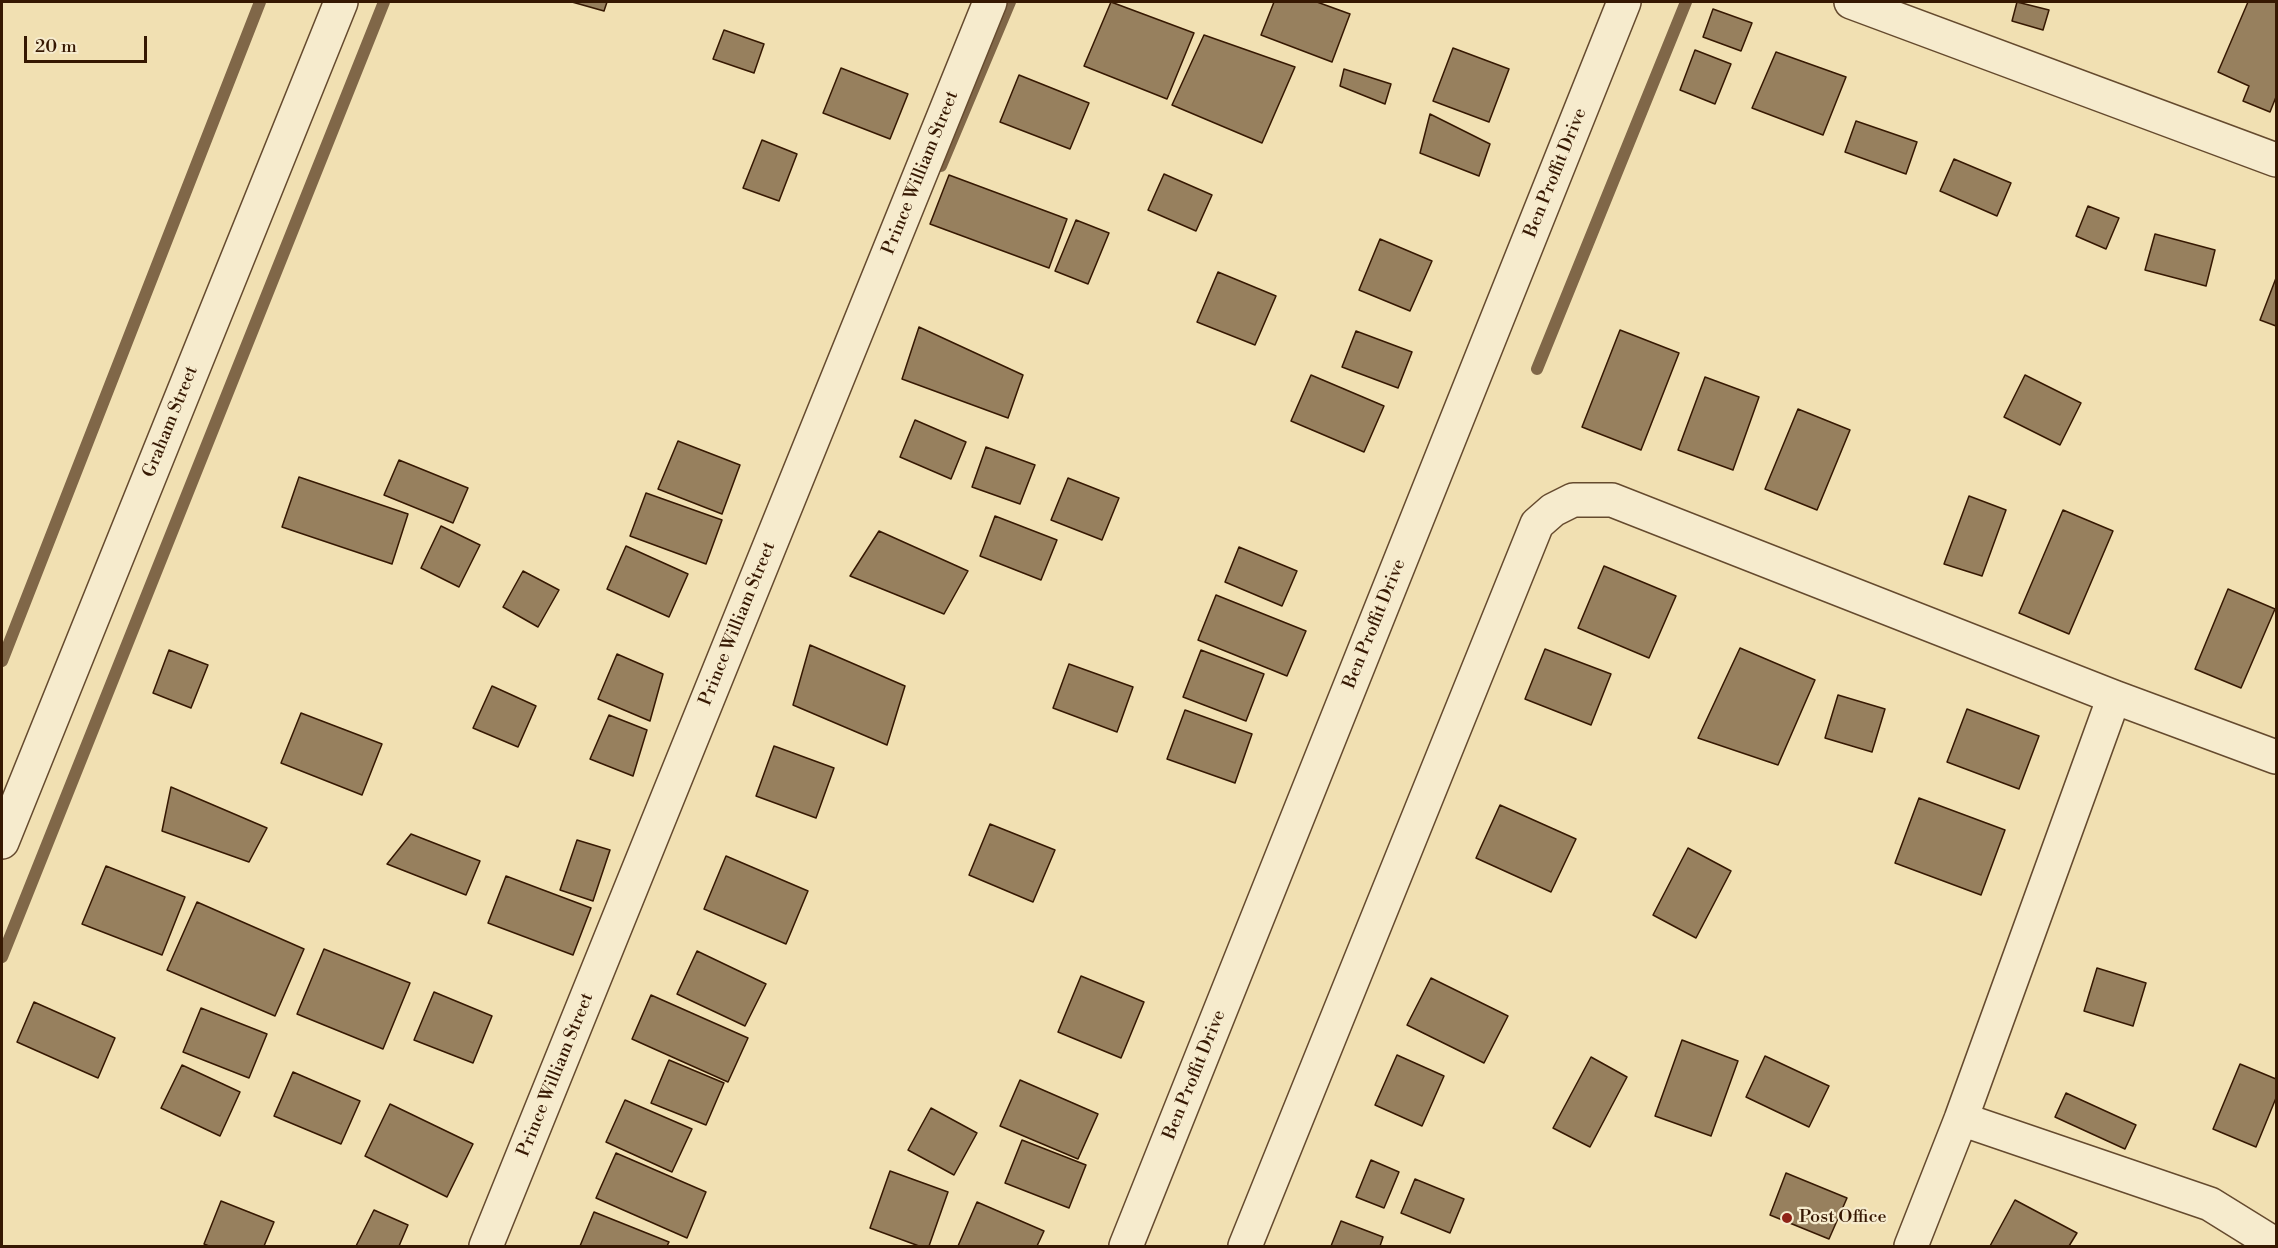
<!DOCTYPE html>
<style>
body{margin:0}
#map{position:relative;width:2278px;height:1248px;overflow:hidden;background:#f1e0b2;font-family:"Libre Bodoni",serif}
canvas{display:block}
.frame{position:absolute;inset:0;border:3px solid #361802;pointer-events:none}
.scale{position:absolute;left:24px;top:36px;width:123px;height:27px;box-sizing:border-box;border:3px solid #361802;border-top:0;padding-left:8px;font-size:18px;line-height:21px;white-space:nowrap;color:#361802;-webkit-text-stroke:4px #f6ebcd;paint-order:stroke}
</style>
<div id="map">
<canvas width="2278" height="1248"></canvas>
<div class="frame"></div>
<div class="scale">20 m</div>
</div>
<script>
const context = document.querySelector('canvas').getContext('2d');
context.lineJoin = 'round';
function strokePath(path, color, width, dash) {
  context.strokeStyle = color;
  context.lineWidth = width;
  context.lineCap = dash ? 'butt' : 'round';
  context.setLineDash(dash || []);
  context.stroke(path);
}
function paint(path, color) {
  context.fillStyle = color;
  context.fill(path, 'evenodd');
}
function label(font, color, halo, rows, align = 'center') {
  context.font = font + ' "Libre Bodoni",serif';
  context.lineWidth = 4.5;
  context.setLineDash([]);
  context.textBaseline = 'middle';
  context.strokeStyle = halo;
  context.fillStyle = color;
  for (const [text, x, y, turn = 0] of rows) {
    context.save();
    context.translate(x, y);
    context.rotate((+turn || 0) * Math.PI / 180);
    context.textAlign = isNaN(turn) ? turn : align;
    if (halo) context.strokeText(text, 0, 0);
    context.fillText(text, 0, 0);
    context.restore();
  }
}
strokePath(new Path2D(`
 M941 166 1010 2
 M1537 369 1686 2
 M2 661 260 2
 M2 957 384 2`), '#806748', 12);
const building = new Path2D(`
 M572 2H607L604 11Z
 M1111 2 1194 33 1167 99 1084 66Z
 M1274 2H1317L1350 14 1332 62 1261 35Z
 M2017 2 2049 10 2043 30 2012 21Z
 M2248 2H2276V97L2270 112 2243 101 2249 86 2218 72Z
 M1713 9 1752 23 1741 51 1703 37Z
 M724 30 764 44 754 73 713 59Z
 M1204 35 1295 67 1262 143 1172 105Z
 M1453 48 1509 69 1489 122 1433 101Z
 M1695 50 1731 64 1715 104 1680 90Z
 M1776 52 1846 77 1823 135 1752 108Z
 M841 68 908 94 890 139 823 113Z
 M1344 69 1391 84 1385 104 1340 86Z
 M1019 75 1089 103 1070 149 1000 122Z
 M1430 114 1490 144 1479 176 1420 153Z
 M1856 121 1917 142 1906 174 1845 152Z
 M762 140 797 154 779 201 743 188Z
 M1954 159 2011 183 1997 216 1940 191Z
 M1164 174 1212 195 1196 231 1148 210Z
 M949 175 1067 219 1049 268 930 224Z
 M2088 206 2119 218 2106 249 2076 236Z
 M1076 220 1109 233 1088 284 1055 271Z
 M2155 234 2215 250 2206 286 2145 270Z
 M1380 239 1432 261 1410 311 1359 290Z
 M1218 272 1276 296 1255 345 1197 322Z
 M2276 278V326L2260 320Z
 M919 327 1023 375 1008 418 902 379Z
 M1620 330 1679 353 1641 450 1582 427Z
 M1356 331 1412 352 1398 388 1342 367Z
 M1311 375 1384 406 1364 452 1291 421Z
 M2025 375 2081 403 2060 445 2004 417Z
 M1705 377 1759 397 1733 470 1678 450Z
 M1798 409 1850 430 1817 510 1765 489Z
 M915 420 966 442 951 479 900 457Z
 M678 441 740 465 722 514 658 489Z
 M986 447 1035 465 1020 504 972 487Z
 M399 460 468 488 453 523 384 495Z
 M299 477 408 514 392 564 282 527Z
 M1068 478 1119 498 1102 540 1051 520Z
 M646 493 722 520 706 564 630 536Z
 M1969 496 2006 510 1982 576 1944 564Z
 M2063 510 2113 531 2069 634 2019 613Z
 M995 516 1057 540 1041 580 980 556Z
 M441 526 480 545 459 587 421 568Z
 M879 531 968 571 944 614 850 576Z
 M626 546 688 574 669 617 607 589Z
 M1239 547 1297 571 1282 606 1225 582Z
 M1604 566 1676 596 1649 658 1578 628Z
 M523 571 559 590 538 627 503 607Z
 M2228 589 2275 609 2241 688 2195 669Z
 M1216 595 1306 631 1287 676 1198 640Z
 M810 645 905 686 887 745 793 705Z
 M1740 648 1815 680 1778 765 1698 738Z
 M1545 649 1611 674 1591 725 1525 699Z
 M169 650 208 665 191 708 153 693Z
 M1201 650 1264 674 1246 721 1183 697Z
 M617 654 663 674 650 721 598 699Z
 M1069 664 1133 687 1117 732 1053 708Z
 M492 686 536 706 518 747 473 728Z
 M1838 695 1885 709 1872 752 1825 738Z
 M1967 709 2039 736 2019 789 1947 762Z
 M1185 710 1252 734 1235 783 1167 759Z
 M301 713 382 744 362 795 281 763Z
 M609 715 647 730 633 776 590 759Z
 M774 746 834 768 816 818 756 796Z
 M171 787 267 828 249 862 162 831Z
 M1919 798 2005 830 1981 895 1895 863Z
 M1500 805 1576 839 1551 892 1476 858Z
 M990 824 1055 850 1033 902 969 875Z
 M411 834 480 861 466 895 387 864Z
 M577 840 610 850 593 901 560 890Z
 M1688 848 1731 871 1696 938 1653 915Z
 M726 856 808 891 786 944 704 909Z
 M106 866 185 897 162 955 82 924Z
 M506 876 591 908 573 955 488 923Z
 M197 902 304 949 275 1016 167 970Z
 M324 949 410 983 383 1049 297 1014Z
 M697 951 766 984 745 1026 677 994Z
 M2097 968 2146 983 2133 1026 2084 1011Z
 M1081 976 1144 1002 1121 1058 1058 1032Z
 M1431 978 1508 1016 1484 1063 1407 1025Z
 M434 992 492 1016 473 1063 414 1040Z
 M651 995 748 1038 728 1082 632 1039Z
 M34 1002 115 1038 98 1078 17 1042Z
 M201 1008 267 1034 249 1078 183 1052Z
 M1682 1040 1738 1061 1711 1136 1655 1116Z
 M1397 1055 1444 1076 1422 1126 1375 1105Z
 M1765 1056 1829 1086 1809 1127 1746 1097Z
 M1591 1057 1627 1077 1590 1147 1553 1128Z
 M669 1060 724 1083 706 1125 651 1103Z
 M2240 1064 2276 1079V1098L2256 1147 2213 1129Z
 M182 1065 240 1092 220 1136 161 1108Z
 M293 1072 360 1101 341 1144 274 1116Z
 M1020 1080 1098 1114 1078 1159 1000 1126Z
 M2066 1093 2136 1125 2125 1149 2055 1117Z
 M625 1100 692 1129 672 1172 606 1142Z
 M390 1104 473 1144 447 1197 365 1156Z
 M931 1108 977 1133 954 1175 908 1150Z
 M1022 1140 1086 1165 1069 1208 1005 1183Z
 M616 1153 706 1192 687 1238 596 1198Z
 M1371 1160 1399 1172 1384 1208 1356 1197Z
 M890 1171 948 1192 929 1246H919L870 1228Z
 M1786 1173 1847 1198 1829 1239 1770 1215Z
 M1415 1179 1464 1199 1450 1233 1401 1213Z
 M2015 1200 2077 1233 2069 1246H1990Z
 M221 1201 274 1222 264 1246H209L204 1244Z
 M977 1202 1044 1231 1037 1246H958Z
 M374 1210 408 1225 399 1246H356Z
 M594 1212 669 1242 667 1246H580Z
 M1341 1221 1383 1237 1380 1246H1331Z`);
paint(building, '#97805e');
strokePath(building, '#361802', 1.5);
const minor = new Path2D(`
 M1851 2 2276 160
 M2 842 341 2
 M1961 1119 2210 1204 2276 1245
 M486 1246 990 2
 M1126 1246 1624 2
 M1245 1246 1537 524 1553 510 1573 500H1612L2114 697 2276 757
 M1911 1246 1961 1119 2114 697`);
strokePath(minor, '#654a2e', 36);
strokePath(minor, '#f6ebcd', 33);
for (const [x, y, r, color] of [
 [1787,1218,6,"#8f2418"]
]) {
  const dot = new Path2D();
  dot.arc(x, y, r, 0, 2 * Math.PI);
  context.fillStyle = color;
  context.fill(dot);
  strokePath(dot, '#f6ebcd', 2);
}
label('18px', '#361802', '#f6ebcd', [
 ["Prince William Street",921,173,-68],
 ["Ben Proffit Drive",1556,173,-68],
 ["Graham Street",171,422,-68],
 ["Prince William Street",738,624,-68],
 ["Ben Proffit Drive",1375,624,-68],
 ["Prince William Street",556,1075,-68],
 ["Ben Proffit Drive",1195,1075,-68]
]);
label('18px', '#361802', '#f6ebcd', [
 ["Post Office",1799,1218]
], 'left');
</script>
